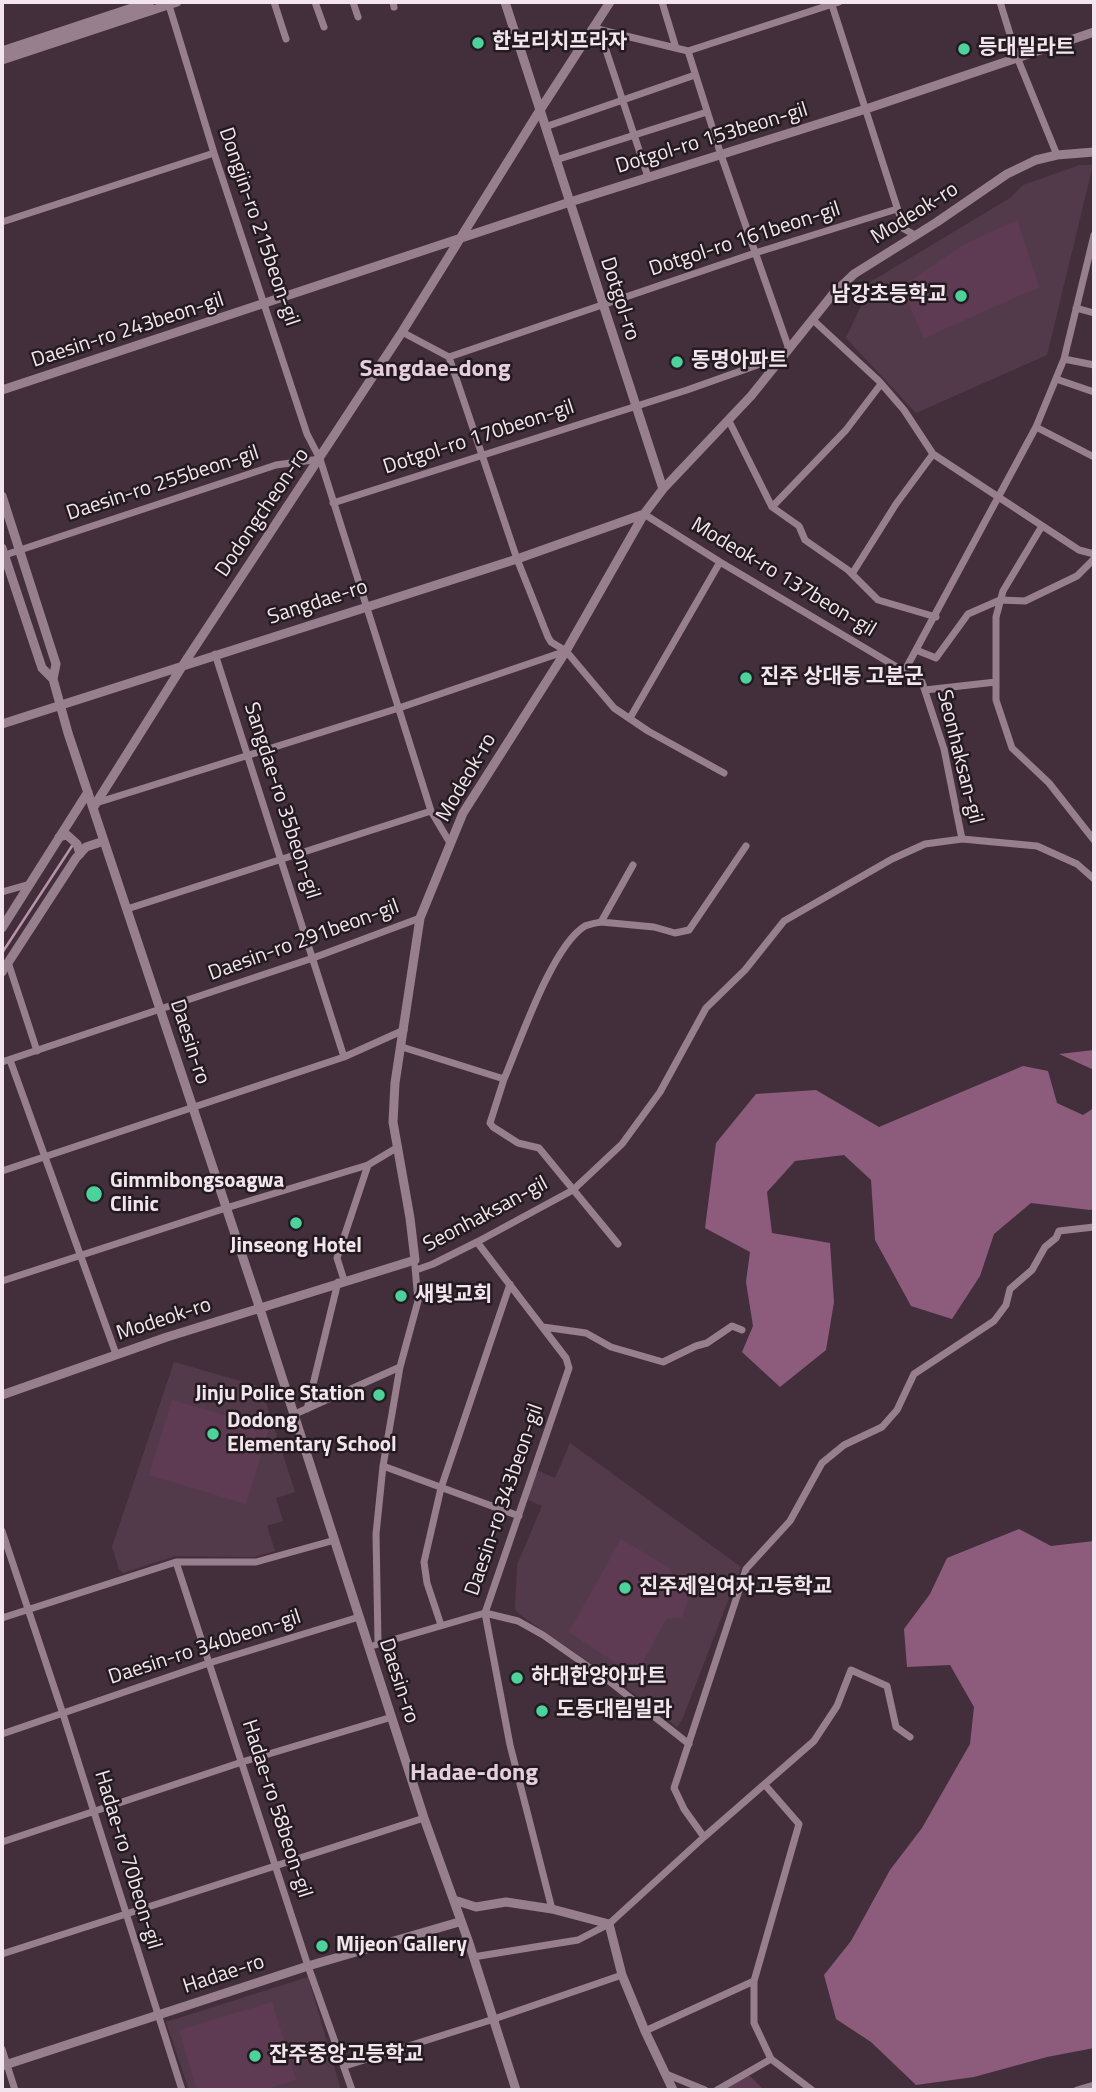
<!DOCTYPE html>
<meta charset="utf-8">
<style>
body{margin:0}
#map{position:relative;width:1096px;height:2092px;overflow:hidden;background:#432f3c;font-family:"Titillium Web",sans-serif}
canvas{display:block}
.frame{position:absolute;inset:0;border:4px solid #f2e5ed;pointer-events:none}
</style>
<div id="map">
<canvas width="1096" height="2092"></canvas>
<div class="frame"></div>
</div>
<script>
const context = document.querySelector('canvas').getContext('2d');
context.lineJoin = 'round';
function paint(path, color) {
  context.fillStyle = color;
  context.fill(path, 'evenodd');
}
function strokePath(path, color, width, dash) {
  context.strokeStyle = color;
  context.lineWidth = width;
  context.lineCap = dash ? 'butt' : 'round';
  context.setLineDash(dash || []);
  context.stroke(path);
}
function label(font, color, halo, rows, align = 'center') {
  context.font = font + ' "Titillium Web","Noto Sans KR",sans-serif';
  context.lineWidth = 5;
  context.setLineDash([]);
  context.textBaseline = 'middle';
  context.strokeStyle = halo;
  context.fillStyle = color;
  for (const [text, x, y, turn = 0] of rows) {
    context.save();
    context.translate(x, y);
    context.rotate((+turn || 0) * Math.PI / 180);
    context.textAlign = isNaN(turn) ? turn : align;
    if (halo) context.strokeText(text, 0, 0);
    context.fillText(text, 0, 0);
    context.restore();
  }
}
paint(new Path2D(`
 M1080 165H1093L1047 355 916 413 846 338 861 306 862 287 1010 198 1023 185Z
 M174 1362 261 1387 295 1492 276 1498 283 1521 267 1526 275 1551 254 1557 175 1556 123 1573 119 1569 112 1547Z
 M570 1443 741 1567 682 1720 677 1727 624 1686 519 1614 515 1609 517 1565 542 1506 528 1500 534 1469 555 1478Z
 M308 1977 341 2090H189L166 2022Z`), '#533a4a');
paint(new Path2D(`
 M1017 220 1039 287 924 338 901 287 963 245Z
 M172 1400 269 1428 246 1504 149 1475Z
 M621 1539 671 1569 674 1579 690 1594 682 1617 666 1619 635 1676 569 1632Z
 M272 2002 296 2080 263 2090H197L179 2030Z
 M749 2075 764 2090H711Z`), '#5f3b53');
paint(new Path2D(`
 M1094 1050V1070L1059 1054Z
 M1023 1066 1048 1071 1057 1103 1083 1115 1094 1108V1209L1090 1210 1031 1203 994 1234 980 1276 952 1319 911 1306 875 1240 871 1180 844 1155 795 1161 767 1192 772 1233 830 1243 834 1302 826 1350 780 1387 742 1352 753 1326 746 1282 750 1252 705 1228 716 1143 756 1094 816 1090 879 1127Z
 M1019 1529 1051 1546 1094 1541V2048L1047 2057 974 2077 916 2085 871 2042 836 2019 824 1975 851 1941 890 1870 922 1828 970 1744 974 1707 950 1665 907 1667 904 1629 930 1594 947 1558Z`), '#8d5c7d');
strokePath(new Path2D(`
 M2 953 72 846`), '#b891aa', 2.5);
strokePath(new Path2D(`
 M168 2 214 153 307 434 320 459 431 811 450 843
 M274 2 286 39
 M315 2 324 27
 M353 2 358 17
 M393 2 394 7
 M662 2 676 48
 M831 2 904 229 915 235
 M1000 2 1017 57 1057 155
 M597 29 688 51
 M599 29 648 177
 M688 51 721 155 789 349
 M688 51 839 2
 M545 127 695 75
 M556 160 707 112
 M2 222 214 153
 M1076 308 1094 313
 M813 320 879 381 904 410 933 454 1079 550 1094 554
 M402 332 449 357 517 559 548 637 551 642 566 651 614 708 648 731 724 773
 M449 357 755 253 897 209
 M1064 359 1094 365
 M1056 379 1094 392
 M729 421 772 507 799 526 805 540 848 570 878 600 936 617
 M1036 427 1094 457
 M333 503 687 390 783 356
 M772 507 846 430 881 384
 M1042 526 1003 591 996 617V700L1012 748 1049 783 1094 840
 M2 556 276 465 320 459
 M852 574 896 504 933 454
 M916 650 936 658 968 614 1000 600 1025 601 1077 576 1094 559
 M215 654 344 1057
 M904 672 1036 427 1064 359 1094 235
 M925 690 996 682
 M630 718 720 562
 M96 803 399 708 566 651
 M962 839 1037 846 1077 864 1094 879
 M2 892 30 884
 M127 909 431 811
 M601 922 654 927 675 933 689 930 746 846
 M8 962 37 1051
 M402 1047 504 1079 490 1123 493 1127 518 1143 539 1148 618 1244
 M10 1060 116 1354
 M2 1062 313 958 420 918
 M504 1079C520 1042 552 946 585 926 589 924 596 923 601 922L633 865
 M2 1171 344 1057 404 1030
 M477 1242 566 1358 569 1368 485 1613 510 1745 552 1909
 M416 1270 433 1264 477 1242 573 1190 622 1144 660 1092 706 1008 745 970 784 921 892 859 925 844 962 839 944 749 922 682 720 562 644 514
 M344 1280 337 1258 368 1165
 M2 1281 226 1208 368 1165 398 1147
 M543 1327 586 1333 611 1347 663 1362 696 1346 707 1343 732 1326 742 1330
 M307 1409 338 1282
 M295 1414 400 1367
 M383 1466 519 1516
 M2 1531 63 1714 182 2090
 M176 1562 308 1966 352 2090
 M485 1613 518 1621 543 1635 609 1681 689 1744
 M2 1618 176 1562H256L335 1540
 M441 1625 427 1583 424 1562 441 1488 510 1284
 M378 1642 376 1534 383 1466 400 1367 418 1301 415 1267
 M375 1645 485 1613
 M2 1734 209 1663 359 1617
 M704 1837 684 1809 674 1788 746 1569 790 1521 822 1463 844 1445 882 1427 897 1410 914 1374 994 1321 1006 1305 1010 1289 1032 1270 1045 1247 1056 1238 1059 1231 1094 1227
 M2 1842 242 1762 392 1717
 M2 1954 424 1818
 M473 1957 578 1940 609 1924 704 1837 814 1741 837 1706 851 1670 887 1686 896 1727 910 1737
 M754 1981 799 1824 765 1785
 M645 2031 754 1981V2023L771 2059 812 2090
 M2 2049 15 2090
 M345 2066 494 2019 622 1975
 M666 2074 705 2090
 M717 2090 771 2059
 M1077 2090 1094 2085`), '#977f8e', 7);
strokePath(new Path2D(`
 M505 2 663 489
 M2 51 150 2
 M2 60 177 2
 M2 390 570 202 866 109 1094 32
 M2 496 56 664 53 679 68 733 260 1309 424 1818 469 1943 516 2090
 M2 548 42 668 53 679
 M2 724 517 559 644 514
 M93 808 183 665 402 332 540 110 610 2
 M59 837 67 835 77 844 80 854
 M2 928 88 792
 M2 972 76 858 86 847 104 841
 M2 1395 167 1337 415 1260 410 1218 393 1122 395 1083 420 918 463 813 566 651 644 514 663 489 751 396 833 294 854 274 937 222 1007 174 1036 160 1057 155 1094 152
 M454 1900 476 1907 506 1902 552 1909 609 1924 622 1975 645 2031 673 2090
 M2 2066 308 1966 459 1922`), '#977f8e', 9);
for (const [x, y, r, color] of [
 [478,43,7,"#4ad49c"],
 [964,49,7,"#4ad49c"],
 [961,296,7,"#4ad49c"],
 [677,362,7,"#4ad49c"],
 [746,678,7,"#4ad49c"],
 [94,1194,9,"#4ad49c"],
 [296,1223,7,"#4ad49c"],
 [401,1296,7,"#4ad49c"],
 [379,1395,7,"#4ad49c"],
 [213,1434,7,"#4ad49c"],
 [625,1588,7,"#4ad49c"],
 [517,1678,7,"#4ad49c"],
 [542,1711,7,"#4ad49c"],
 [322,1946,7,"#4ad49c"],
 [255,2056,7,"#4ad49c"]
]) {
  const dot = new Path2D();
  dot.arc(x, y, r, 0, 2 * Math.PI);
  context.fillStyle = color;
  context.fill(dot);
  strokePath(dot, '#241b20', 2.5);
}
label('bold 21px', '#f2e5ed', '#241b20', [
 ["한보리치프라자",492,43],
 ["등대빌라트",978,49],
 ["남강초등학교",947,296,"right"],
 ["동명아파트",691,362],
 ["진주 상대동 고분군",760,678],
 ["Gimmibongsoagwa",110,1182],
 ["Clinic",110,1206],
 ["Jinseong Hotel",296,1247,"center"],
 ["새빛교회",415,1296],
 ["Jinju Police Station",365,1395,"right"],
 ["Dodong",227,1422],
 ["Elementary School",227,1446],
 ["진주제일여자고등학교",639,1588],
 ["하대한양아파트",531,1678],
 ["도동대림빌라",556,1711],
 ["Mijeon Gallery",336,1946],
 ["잔주중앙고등학교",269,2056]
], 'left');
label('21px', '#f2e5ed', '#241b20', [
 ["Dotgol-ro 153beon-gil",712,139,-17],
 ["Modeok-ro",915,214,-32],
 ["Dongjin-ro 215beon-gil",258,227,71],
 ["Dotgol-ro 161beon-gil",745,240,-18],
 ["Dotgol-ro",619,299,72],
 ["Daesin-ro 243beon-gil",128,331,-18],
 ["Dotgol-ro 170beon-gil",479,438,-18],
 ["Daesin-ro 255beon-gil",163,484,-18],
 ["Dodongcheon-ro",263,513,-56],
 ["Modeok-ro 137beon-gil",783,578,31],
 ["Sangdae-ro",318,603,-18],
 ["Seonhaksan-gil",959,757,76],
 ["Modeok-ro",467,778,-60],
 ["Sangdae-ro 35beon-gil",281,801,72],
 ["Daesin-ro 291beon-gil",304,941,-20],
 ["Daesin-ro",189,1042,72],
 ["Seonhaksan-gil",486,1215,-28],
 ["Modeok-ro",164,1320,-18],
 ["Daesin-ro 343beon-gil",505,1500,-71],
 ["Daesin-ro 340beon-gil",205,1648,-18],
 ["Daesin-ro",398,1681,72],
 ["Hadae-ro 58beon-gil",276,1809,72],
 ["Hadae-ro 70beon-gil",127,1860,73],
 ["Hadae-ro",224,1975,-18]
]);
label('bold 24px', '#e7cede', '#241b20', [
 ["Sangdae-dong",435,370],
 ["Hadae-dong",474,1774]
]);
</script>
